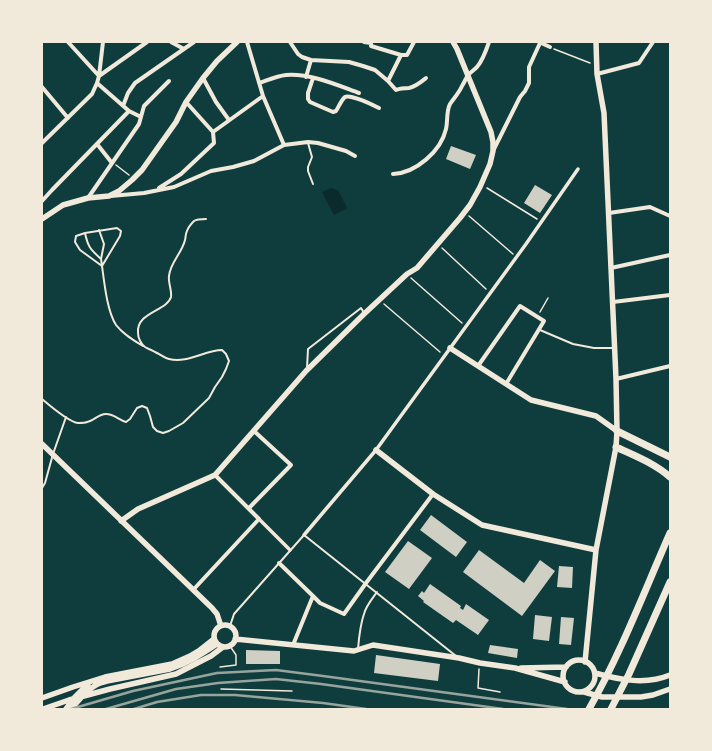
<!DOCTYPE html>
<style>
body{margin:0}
#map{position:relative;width:712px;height:751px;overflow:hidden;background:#0f3d3e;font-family:"Noto Sans",sans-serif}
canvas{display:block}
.frame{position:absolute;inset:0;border:43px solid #f1e9da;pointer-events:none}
</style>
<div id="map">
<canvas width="712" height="751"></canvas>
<div class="frame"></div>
</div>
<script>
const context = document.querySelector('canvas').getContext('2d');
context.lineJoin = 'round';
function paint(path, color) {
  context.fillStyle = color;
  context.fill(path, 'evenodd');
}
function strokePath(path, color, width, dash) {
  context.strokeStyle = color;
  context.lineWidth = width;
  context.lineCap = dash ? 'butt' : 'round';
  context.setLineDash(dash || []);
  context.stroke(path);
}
paint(new Path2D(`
 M331 188 338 190 347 208 334 215 322 192Z`), '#0a2a2b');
paint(new Path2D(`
 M451 146 476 155 470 169 446 159Z
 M535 185 552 195 540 213 524 203Z
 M431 515 467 542 456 557 420 530Z
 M408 541 432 558 409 589 385 572Z
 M479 550 524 583 540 560 555 571 522 616 463 572Z
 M559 566 573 567 572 588 557 587Z
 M430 584 461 606 460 608 463 610 466 604 489 620 478 635 456 620 453 623 423 602 424 601 418 596 422 591 424 593Z
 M535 615 552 617 549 641 533 639Z
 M561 617 574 618 571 645 559 644Z
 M490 645 518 649 517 658 488 653Z
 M246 650 280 651V664H246Z
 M376 655 440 664 438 681 374 673Z`), '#cfcfc3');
strokePath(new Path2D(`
 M554 49 590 63
 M116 165 129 175
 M487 188 537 219
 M469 216 513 254
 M442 248 486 289
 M411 278 462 323
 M384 304 440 352
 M540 312 548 298
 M220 667 236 665V655L230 646
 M479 669 478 688 500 692
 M221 689 292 691`), '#f1e9da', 1.5);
strokePath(new Path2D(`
 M308 143 312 157 308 167V171L313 184
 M117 228 121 231 120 236 102 266 80 250 75 242 76 236 85 233Z
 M85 233C88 247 90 249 101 259L104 244 99 230
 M101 259C104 278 106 309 116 325 123 334 133 340 143 346
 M540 330 573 344 594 348H614
 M307 368 308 349 361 308 364 313
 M42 399C49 405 69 422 78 423 80 423 85 423 87 422 94 421 98 414 106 414 114 414 119 420 126 422L130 419 137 408 142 406 147 408 150 416 153 427 157 431 163 433 169 431 183 423 209 398 215 387 222 377 226 369 229 361 226 354 222 350C205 350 187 364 169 359 164 358 160 354 155 352 152 350 148 349 145 347 141 344 138 338 138 333 136 312 167 311 171 297 172 290 168 283 169 276 170 263 182 253 185 240 186 237 185 235 187 231 188 228 191 224 194 221 197 219 201 219 206 219
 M42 488 45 483 53 454 66 417
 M230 626 234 614 304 535 456 656
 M358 649C359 637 360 625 364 614 366 606 372 599 377 592`), '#f1e9da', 2);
strokePath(new Path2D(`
 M259 519 290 550
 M304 535 376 450 526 244 578 169`), '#f1e9da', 3.5);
strokePath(new Path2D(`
 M68 42 99 76
 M171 42 184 49
 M247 42 263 96 284 145
 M290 42 298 54 302 57 311 60 349 62 363 66 375 70 388 81 401 55H407L414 42
 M364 42 371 43V46L401 55
 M539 42 550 47
 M597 74 639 63 653 42
 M99 76 147 42
 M306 77 311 60
 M203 78 216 102 229 120
 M313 78 308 93V99L310 102 333 112 336 111C338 108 342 99 345 97 350 94 373 105 379 108
 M388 81 396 90C401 88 404 88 409 88 415 87 421 82 426 78
 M97 83 129 111 141 117
 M259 83C268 80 277 76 286 75 310 73 337 85 359 93
 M42 87 68 118
 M123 106 128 93 135 83 194 42
 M213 132 263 96
 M42 143 92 94 97 83 99 76 103 42
 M97 144 112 163
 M494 149 520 97 525 91 529 83V67L540 43
 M393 174C416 173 441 151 446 129 448 121 446 112 450 104 454 98 459 93 462 86 464 83 466 78 468 75 471 72 474 70 477 67 483 60 486 51 489 42
 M159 188 181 174 214 143 213 132 186 102
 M111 196 144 193 174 187 211 171 233 167 254 161 284 145 308 142 318 143 346 151 355 156
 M88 198 139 124 144 106 169 81
 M42 201 52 190 129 111
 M609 213 650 207 670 216
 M611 268 670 255
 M613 302 670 295
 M478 366 520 306 544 321 506 384
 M616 379 670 366
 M249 508 291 465 254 431
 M279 563 313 596
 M194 589 259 519 215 475
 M293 645 313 596 320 603 344 614 366 583 433 494`), '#f1e9da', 4);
strokePath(new Path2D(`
 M42 219 63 205 88 198 109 196 119 191 132 180 142 170 176 122 186 102 203 78 217 61 237 42
 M450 348 531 400 596 416 617 431
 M42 444 212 608 217 614 221 626
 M376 450 433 494 482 525 596 550
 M121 521 138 509 215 475 306 371 364 314 407 274 417 268 460 218 470 205 480 187 490 164 493 151V142L491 132 457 49 453 42
 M214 636a11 11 0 1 1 22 0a11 11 0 1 1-22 0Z
 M235 639 354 651 373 645 459 658 480 663 515 668 565 682
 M563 676a16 16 0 1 1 32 0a16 16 0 1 1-32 0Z
 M585 662 596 550 616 447 617 431 616 379 604 113 597 74 596 42
 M521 668 566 667
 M595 673C620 680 646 685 670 675
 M584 692 602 697H641L653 695 670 689
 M42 698 73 687 105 677 172 664 190 656 200 650 214 639
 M43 709 69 700 110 689 176 674 211 656 223 647
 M66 709 75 697 88 684
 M71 709 87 691 96 685 100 683 107 681 170 669C188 663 202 654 217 644`), '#f1e9da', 5.5);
strokePath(new Path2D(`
 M617 431 670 457
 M616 447C635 456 654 463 670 477
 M589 709C621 653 644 592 670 533
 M611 709 629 674 670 582`), '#f1e9da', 7);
strokePath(new Path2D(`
 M71 709 133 691 217 673 276 670 323 676 567 709
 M106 709 176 689 218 683 276 679 321 684 503 709
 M134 709 157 702 201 695H235L323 703 366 709`), '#97a49c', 2.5);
</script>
